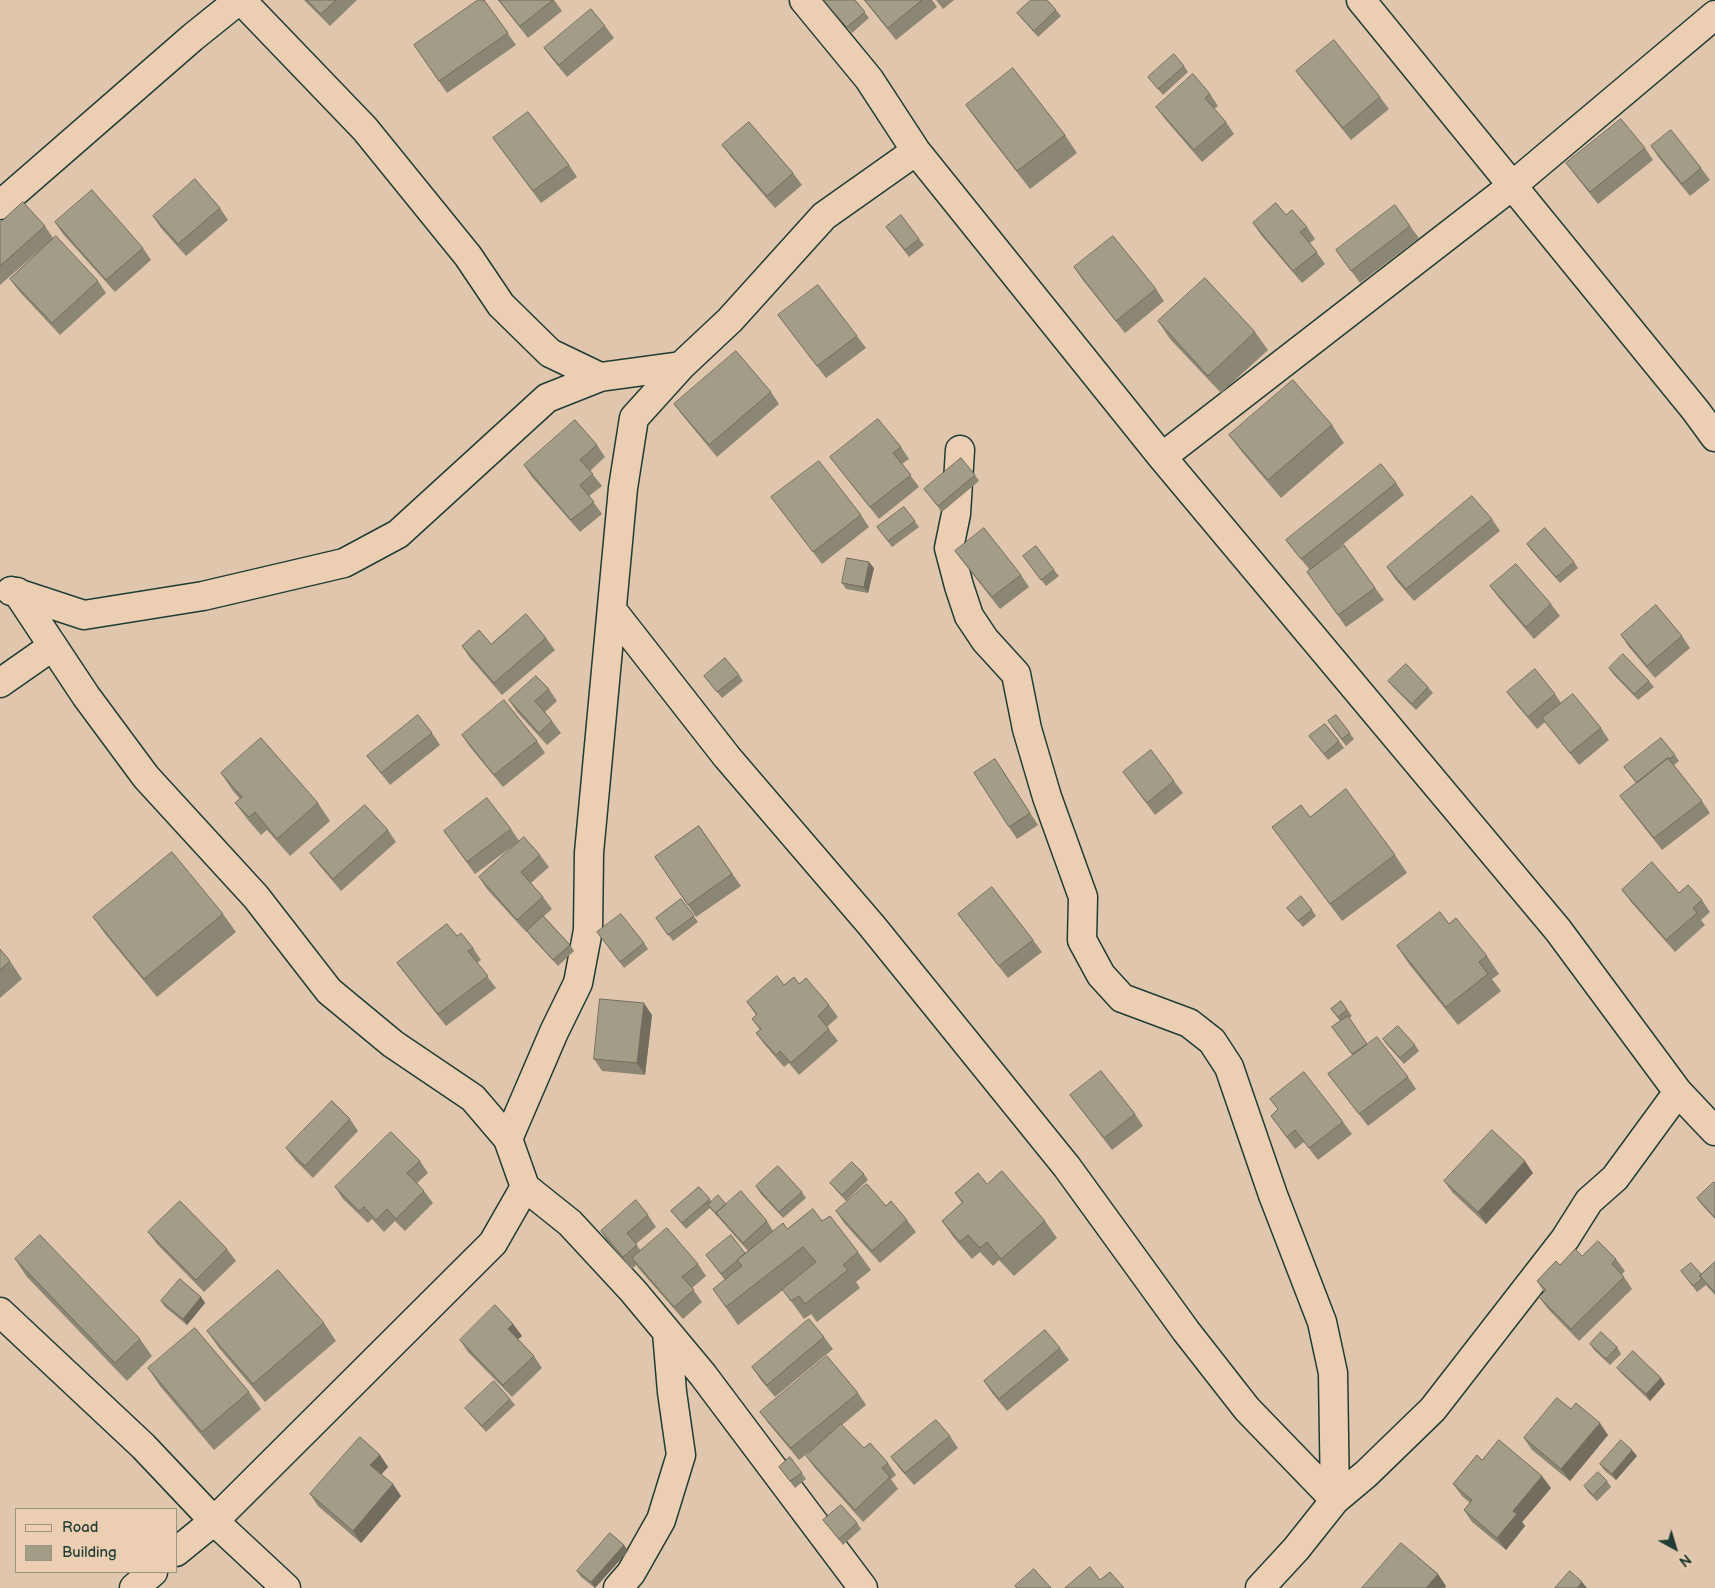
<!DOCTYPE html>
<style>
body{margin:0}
#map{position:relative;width:1715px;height:1588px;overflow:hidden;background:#e0c6ac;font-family:"Balsamiq Sans",sans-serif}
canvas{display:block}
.legend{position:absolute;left:15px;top:1508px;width:162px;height:65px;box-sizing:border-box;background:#eccfb3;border:1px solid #9a9580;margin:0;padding:6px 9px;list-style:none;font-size:15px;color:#1f3d34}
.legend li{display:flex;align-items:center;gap:10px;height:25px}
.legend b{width:25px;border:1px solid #9a9580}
.north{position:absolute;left:1650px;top:1523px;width:50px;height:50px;-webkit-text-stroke:4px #eccfb3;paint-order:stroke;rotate:141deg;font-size:14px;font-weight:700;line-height:20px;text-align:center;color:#1f3d34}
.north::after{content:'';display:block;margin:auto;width:18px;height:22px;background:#1f3d34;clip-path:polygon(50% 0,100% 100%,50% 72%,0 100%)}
</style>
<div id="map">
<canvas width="1715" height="1588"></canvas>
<ul class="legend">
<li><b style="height:6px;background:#eccfb3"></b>Road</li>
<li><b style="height:14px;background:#a39c87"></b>Building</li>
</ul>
<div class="north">N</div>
</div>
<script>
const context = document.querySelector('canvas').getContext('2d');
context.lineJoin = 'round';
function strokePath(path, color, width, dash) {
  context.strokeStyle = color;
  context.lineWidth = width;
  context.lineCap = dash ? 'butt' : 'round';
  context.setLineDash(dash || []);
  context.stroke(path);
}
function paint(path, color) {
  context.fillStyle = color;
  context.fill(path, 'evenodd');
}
const minor = new Path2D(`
 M241 0 365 129 468 256 501 305 550 353 600 377
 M804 0 869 79 916 151 1162 457 1558 930 1678 1092 1715 1131
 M1361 0 1696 411 1715 437
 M0 205 193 37 239 0
 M960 450 956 514 949 548 959 586 969 616 985 640 1016 674 1027 729 1047 797 1083 897 1082 940 1101 975 1122 998 1189 1023 1212 1041 1229 1067 1273 1195 1322 1322 1333 1373 1335 1500 1296 1549 1260 1588
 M1162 457 1513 185 1715 15
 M11 591 84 615 203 596 344 563 398 534 547 398 600 377 681 366
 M17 592 86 696 146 777 256 897 329 991 393 1044 473 1098 508 1139 525 1187 493 1243 214 1521 176 1552
 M612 610 727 757 872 926 1067 1167 1186 1331 1247 1409 1335 1500 1366 1474 1433 1409 1565 1239 1589 1201 1615 1178 1678 1092
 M0 683 53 646
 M508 1139 554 1032 578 983 588 930 589 853 623 488 634 418 681 366 730 320 824 216 916 151
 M525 1187 570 1223 633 1291 703 1375 863 1588
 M0 1312 143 1446 214 1521 286 1588
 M134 1588 153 1572
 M618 1588 631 1573 661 1520 681 1455 672 1392 667 1332`);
strokePath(minor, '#1f3d34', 31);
strokePath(minor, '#eccfb3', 28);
paint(new Path2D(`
 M304 0H357L330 26Z
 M484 0 516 45 447 93 414 45Z
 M498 0H554L562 11 528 38Z
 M824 0H855L869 18 852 33Z
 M864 0H932L937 7 896 40Z
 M936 0H954L943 9Z
 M1056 10 1061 16 1038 37 1022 19 1017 13Z
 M605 26 614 38 567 77 553 60 544 48Z
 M1184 66 1188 72 1163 95 1148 77Z
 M1296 71 1380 97 1389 109 1351 140 1305 83Z
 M1210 94 1218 106 1214 109 1226 122 1234 134 1202 162 1165 119 1156 107Z
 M966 105 1065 135 1077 153 1030 189 978 122Z
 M493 138 569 165 577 177 541 203Z
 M722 145 793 173 802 185 775 208 731 157Z
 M1651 146 1701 168 1710 180 1690 196 1659 158Z
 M1645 148 1653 160 1598 204 1575 175 1566 163Z
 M220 208 228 220 186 256 161 228 153 216Z
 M1286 215 1307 227 1315 239 1310 243 1325 264 1302 283 1261 235 1253 223Z
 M55 222 143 248 151 260 115 292 63 234Z
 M0 223 45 226 53 238 98 281 106 293 60 335 19 291 10 279 49 242 0 285Z
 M1410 226 1419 238 1360 283 1336 250Z
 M886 227 919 239 924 245 909 257Z
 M1074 267 1156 289 1164 301 1125 333 1082 279Z
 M778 315 857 336 866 348 826 378Z
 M1158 321 1255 332 1268 350 1221 393 1170 339Z
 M771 392 779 404 717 457 683 416 674 404Z
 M1332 425 1344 443 1281 498 1242 452 1229 435Z
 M597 445 605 457 590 471 602 486 589 496 602 514 580 532 532 477 524 465Z
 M901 447 909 459 902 464 919 487 879 519 839 469 830 457Z
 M975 475 979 481 942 512 924 489Z
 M1396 483 1404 495 1316 566 1344 545 1384 600 1346 627 1307 572 1310 570 1295 552 1286 540Z
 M771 497 861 515 869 527 822 564Z
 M904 507 919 527 892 547 877 527Z
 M1492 519 1500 531 1414 601 1395 579 1387 567Z
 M1527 544 1574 562 1578 568 1560 583 1531 550Z
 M955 551 1021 575 1029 587 1000 609 964 563Z
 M1023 556 1054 570 1059 576 1046 586Z
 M874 568 868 593 846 589 842 583Z
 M1490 586 1551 604 1560 616 1534 639 1499 598Z
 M1621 635 1682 636 1690 648 1655 678 1629 647Z
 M546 638 555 650 502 695 470 658 462 646 491 644Z
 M1609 668 1649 681 1654 687 1638 700 1613 674Z
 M739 675 743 681 722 698 704 676Z
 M1388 681 1428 687 1433 693 1416 710 1393 687Z
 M549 689 557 701 545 712 552 721 561 733 547 745 517 712 509 700Z
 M1507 692 1555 694 1561 703 1601 728 1609 740 1579 765 1545 722 1537 729 1516 704Z
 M1336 715 1354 739 1346 746 1332 727Z
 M432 733 440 745 390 785 367 756Z
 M462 735 537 741 545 753 503 787 470 747Z
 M1309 736 1339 741 1344 748 1328 760Z
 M1675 755 1679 761 1674 765 1702 801 1710 813 1662 850 1629 808 1620 796 1636 783 1624 767Z
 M995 759 1038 825 1017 839 1009 827Z
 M1123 772 1174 781 1183 793 1155 815Z
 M221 773 318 803 330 821 290 856 267 830 261 835 248 820 235 803 240 799 233 791Z
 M1310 817 1395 855 1407 873 1342 921 1272 827Z
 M699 826 741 886 696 917 655 857Z
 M511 829 519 841 540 855 549 867 531 883 543 897 552 909 544 916 570 945 574 951 558 966 531 937 527 931H528L526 932 487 889 479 877 517 843 475 874 444 831Z
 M388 830 396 842 341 891 319 865 310 853Z
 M1622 890 1679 893 1702 900 1710 912 1701 920 1705 925 1675 952 1631 902Z
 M681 899 698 922 673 941 656 918Z
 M1287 908 1312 910 1316 916 1303 927Z
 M223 914 236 932 157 997 106 935 93 917Z
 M958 914 1033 940 1042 952 1008 978 967 926Z
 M1449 924 1487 956 1499 974 1492 979 1501 991 1458 1025 1409 964 1397 946Z
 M457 936 473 948 481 960 477 963 496 988 446 1026 406 975 397 963Z
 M602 938 644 943 648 949 624 968Z
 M0 949 10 961 22 979 0 998Z
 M799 984 829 1005 838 1017 827 1027 838 1041 799 1075 789 1063 784 1067 765 1045 756 1033 760 1030 752 1019 756 1015 747 1002 784 985Z
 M1341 1001 1352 1016 1349 1018 1367 1045 1408 1077 1416 1089 1368 1126 1328 1074 1353 1056 1332 1027 1340 1021 1331 1009Z
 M652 1015 645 1075 602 1071 594 1059Z
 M1383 1039 1415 1045 1419 1051 1404 1064 1387 1045Z
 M1070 1095 1135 1114 1143 1126 1112 1150Z
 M1271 1116 1343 1122 1352 1134 1318 1160 1304 1142 1295 1149Z
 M350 1119 358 1131 313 1178 295 1160 286 1148Z
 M420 1161 428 1173 417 1183 424 1191 433 1203 405 1231 395 1221 384 1232 372 1219 368 1223 343 1199 335 1187Z
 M1533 1173 1486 1224 1453 1193 1444 1181Z
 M864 1174 868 1180 846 1201 835 1189 830 1183Z
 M1715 1183V1219L1701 1204 1697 1198Z
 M987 1184 1045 1221 1057 1238 1014 1276 999 1260 993 1266 980 1252 972 1259 954 1238 942 1221 962 1203 955 1193Z
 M756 1186 802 1192 806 1198 783 1218 760 1193Z
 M699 1187 711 1201 726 1204 767 1221 773 1231 787 1229 822 1221 858 1252 871 1270 856 1282 860 1288 817 1322 811 1314 804 1319 783 1290 738 1325 713 1289 725 1280 706 1255 745 1253 748 1251 710 1208 686 1229 671 1211Z
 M886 1206 907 1220 916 1232 880 1263 844 1223 836 1211Z
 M648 1215 656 1227 636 1244 641 1251 698 1264 706 1276 692 1288 702 1302 683 1319 640 1270 636 1265 632 1269 609 1243 601 1231Z
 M148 1232 227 1249 236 1261 204 1292 157 1244Z
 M1582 1256 1616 1259 1625 1271 1622 1274 1632 1289 1579 1341 1548 1309 1539 1297 1544 1292 1537 1281 1560 1265Z
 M15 1259 140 1339 152 1356 127 1381 27 1277Z
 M1715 1262V1295L1706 1285 1697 1292 1681 1271 1701 1274Z
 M201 1297 205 1303 187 1325 165 1307 161 1301Z
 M324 1323 336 1341 265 1402 219 1348 207 1331Z
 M513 1324 522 1336 518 1339 534 1356 542 1368 512 1397 468 1352 460 1340Z
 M824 1337 833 1349 775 1397 760 1379 752 1367Z
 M1590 1344 1617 1347 1621 1354 1610 1365 1594 1350Z
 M1060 1348 1069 1360 1007 1411 992 1393 984 1381Z
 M148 1368 249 1392 261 1409 214 1450 160 1386Z
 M1617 1368 1661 1378 1665 1384 1650 1401 1622 1374Z
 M858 1393 866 1405 842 1425 864 1448 888 1463 896 1475 891 1479 898 1489 863 1522 815 1468 806 1456 824 1440 799 1460 769 1424 760 1412Z
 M510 1399 515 1405 486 1432 470 1414 465 1408Z
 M1571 1409 1608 1435 1570 1481 1532 1450 1524 1438Z
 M950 1436 958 1448 914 1485 900 1469 891 1457Z
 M380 1455 388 1467 381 1474 401 1496 361 1543 318 1506 310 1494Z
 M1637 1456 1616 1480 1604 1470 1600 1464Z
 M790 1457 806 1479 795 1488 779 1467Z
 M1482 1460 1551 1488 1522 1522 1525 1526 1506 1550 1472 1522 1464 1510 1470 1503 1462 1496 1453 1484Z
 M1607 1481 1611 1487 1597 1501 1588 1492 1584 1486Z
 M823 1520 857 1523 861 1529 843 1545Z
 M624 1545 628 1551 595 1588 581 1577 577 1571Z`), '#8c8674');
paint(new Path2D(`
 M869 562 874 568 868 593 864 587Z
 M644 1003 652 1015 645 1075 637 1063Z
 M1525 1161 1533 1173 1486 1224 1478 1212Z
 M201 1297 205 1303 187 1325 183 1319Z
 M513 1324 522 1336 516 1341 508 1329Z
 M1661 1378 1665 1384 1650 1401 1646 1394Z
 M1600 1423 1608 1435 1570 1481 1561 1469Z
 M1632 1450 1637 1456 1616 1480 1612 1474Z
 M380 1455 388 1467 379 1477 370 1465Z
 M1542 1476 1551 1488 1522 1522 1525 1526 1506 1550 1497 1538 1513 1511Z
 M393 1484 401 1496 361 1543 353 1531Z
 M624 1545 628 1551 595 1588 591 1582Z
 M1438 1574 1446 1586 1445 1588H1426Z
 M1582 1582 1587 1588H1577Z`), '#726d5e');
const building = new Path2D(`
 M307 0H336L321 14Z
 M478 0H484L508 33 439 81 414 45Z
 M499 0H553L520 26Z
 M824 0H855L865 12 847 27Z
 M865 0H922L888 28Z
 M1031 0H1047L1056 10 1034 31 1017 13Z
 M591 9 605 26 559 65 544 48Z
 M1334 40 1380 97 1343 128 1296 71Z
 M1174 54 1184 66 1158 89 1148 77Z
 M1013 68 1065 135 1017 171 966 105Z
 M1193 74 1210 94 1205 98 1226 122 1194 150 1156 107Z
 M528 112 569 165 533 191 493 138Z
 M1621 119 1645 148 1590 192 1566 163Z
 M749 122 793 173 767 196 722 145Z
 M1671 130 1701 168 1682 184 1651 146Z
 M195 179 220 208 178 244 153 216Z
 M92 190 143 248 106 280 55 222Z
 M23 202 45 226 0 266V223Z
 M1276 203 1286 215 1292 210 1307 227 1300 232 1317 252 1293 271 1253 223Z
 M1395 205 1410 226 1351 271 1336 250Z
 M901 215 919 239 905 250 886 227Z
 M56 236 98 281 52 323 10 279Z
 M1113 236 1156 289 1116 321 1074 267Z
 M1205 278 1255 332 1208 376 1158 321Z
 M818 285 857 336 817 366 778 315Z
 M736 351 771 392 709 445 674 404Z
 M1293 380 1332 425 1268 480 1229 435Z
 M878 419 901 447 893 453 911 475 870 507 830 457Z
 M575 420 597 445 580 460 593 474 580 485 594 502 571 520 524 465Z
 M961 458 975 475 938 506 924 489Z
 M819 461 861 515 813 552 771 497Z
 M1381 464 1396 483 1301 559 1286 540Z
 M1472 496 1492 519 1406 589 1387 567Z
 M904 507 915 521 888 541 877 527Z
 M984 528 1021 575 992 597 955 551Z
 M1545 528 1574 562 1556 577 1527 544Z
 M1344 545 1375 588 1338 615 1307 572Z
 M1036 546 1054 570 1041 580 1023 556Z
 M847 558 869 562 864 587 842 583Z
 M1516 564 1551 604 1526 627 1490 586Z
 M1656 605 1682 636 1647 666 1621 635Z
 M526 614 546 638 494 683 462 646 479 630 491 644Z
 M1623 654 1649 681 1634 694 1609 668Z
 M725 658 739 675 717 692 704 676Z
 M1406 664 1428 687 1412 704 1388 681Z
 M1535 669 1555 694 1528 717 1507 692Z
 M536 676 549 689 535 701 552 721 539 733 509 700Z
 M1573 694 1601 728 1570 753 1542 718Z
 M504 700 537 741 494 775 462 735Z
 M418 715 432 733 381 773 367 756Z
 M1336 715 1350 733 1342 739 1328 721Z
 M1325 724 1339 741 1324 754 1309 736Z
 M261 738 318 803 277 839 255 812 249 817 235 803 242 797 221 773Z
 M1661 738 1675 755 1669 759 1668 758 1637 783 1624 767Z
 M1151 750 1174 781 1147 803 1123 772Z
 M1668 758 1702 801 1654 838 1620 796Z
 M995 759 1030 813 1009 827 974 773Z
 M1346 789 1395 855 1330 904 1272 827 1301 805 1310 817Z
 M487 798 511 829 467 862 444 831Z
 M365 805 388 830 333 879 310 853Z
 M699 826 732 874 688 905 655 857Z
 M524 837 540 855 521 872 543 897 517 920 479 877Z
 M172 852 223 914 144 979 93 917Z
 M1652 862 1679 893 1688 885 1702 900 1693 908 1697 913 1666 940 1622 890Z
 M992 887 1033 940 999 966 958 914Z
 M1301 896 1312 910 1298 921 1287 908Z
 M681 899 694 916 668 935 656 918Z
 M1440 912 1449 924 1456 918 1487 956 1479 962 1488 974 1446 1007 1397 946Z
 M621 914 644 943 620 962 597 932Z
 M543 916 570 945 553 960 527 931Z
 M447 924 457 936 461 933 473 948 468 951 488 976 438 1014 397 963Z
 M0 949 10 961 0 970Z
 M777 976 784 985 794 977 799 984 806 978 829 1005 818 1016 829 1029 791 1063 780 1051 776 1055 756 1033 761 1029 752 1019 757 1014 747 1002Z
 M600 999 644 1003 637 1063 594 1059Z
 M1341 1001 1347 1010 1338 1017 1331 1009Z
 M1348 1016 1367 1044 1352 1054 1332 1027Z
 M1398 1026 1415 1045 1400 1058 1383 1039Z
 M1377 1037 1408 1077 1359 1114 1328 1074Z
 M1101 1071 1135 1114 1104 1138 1070 1095Z
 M1304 1072 1343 1122 1309 1148 1295 1130 1287 1137 1271 1116 1278 1109 1270 1099Z
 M332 1101 350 1119 305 1166 286 1148Z
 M1492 1130 1525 1161 1478 1212 1444 1181Z
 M391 1132 420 1161 407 1173 424 1191 396 1219 387 1209 376 1220 364 1207 359 1211 335 1187Z
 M852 1162 864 1174 842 1195 830 1183Z
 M778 1166 802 1192 779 1212 756 1186Z
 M1002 1171 1045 1221 1001 1259 987 1242 980 1248 968 1235 960 1242 942 1221 963 1202 955 1193 978 1173 987 1184Z
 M1714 1182 1715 1183V1218L1697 1198Z
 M867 1184 886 1206 891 1201 907 1220 872 1251 836 1211Z
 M699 1187 710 1199 682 1223 671 1211Z
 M741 1191 767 1221 743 1243 716 1213Z
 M718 1195 726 1204 716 1213 718 1216 708 1205Z
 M636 1200 648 1215 627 1233 637 1245 623 1257 601 1231Z
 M180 1201 227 1249 196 1280 148 1232Z
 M813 1209 822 1221 830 1216 858 1252 843 1265 848 1270 805 1304 799 1296 791 1301 782 1289 816 1262 803 1247 726 1307 713 1289 742 1266 737 1260 783 1223 787 1229Z
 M667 1228 698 1264 682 1277 694 1290 674 1307 632 1258Z
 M40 1235 140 1339 115 1363 15 1259Z
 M731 1235 745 1253 737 1260H738L721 1274 706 1255Z
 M1598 1241 1616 1259 1612 1264 1624 1277 1571 1329 1539 1297 1546 1290 1537 1281 1556 1261 1560 1265 1575 1249 1582 1256Z
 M1715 1262V1293L1700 1276Z
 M1691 1263 1701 1274 1700 1276 1702 1279 1693 1286 1681 1271Z
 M278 1270 324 1323 253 1384 207 1331Z
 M180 1279 201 1297 183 1319 161 1301Z
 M495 1305 513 1324 508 1329 534 1356 503 1385 460 1340Z
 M809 1319 824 1337 767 1385 752 1367Z
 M195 1328 249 1392 202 1432 148 1368Z
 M1045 1330 1060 1348 999 1399 984 1381Z
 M1601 1332 1617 1347 1606 1359 1590 1344Z
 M1633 1351 1661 1378 1646 1394 1617 1368Z
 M827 1356 858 1393 791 1448 760 1412Z
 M494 1381 510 1399 482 1426 465 1408Z
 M1557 1398 1571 1409 1576 1403 1600 1423 1561 1469 1524 1438Z
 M936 1420 950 1436 905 1473 891 1457Z
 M841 1424 864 1448 870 1443 888 1463 882 1468 890 1477 855 1510 806 1456Z
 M360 1437 380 1455 370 1465 393 1484 353 1531 310 1494Z
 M1499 1440 1542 1476 1513 1511 1517 1514 1497 1538 1464 1510 1472 1500 1453 1484 1477 1455 1482 1460Z
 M1621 1440 1632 1450 1612 1474 1600 1464Z
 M790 1457 802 1473 790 1481 779 1467Z
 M1598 1472 1607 1481 1593 1495 1584 1486Z
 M841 1505 857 1523 839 1539 823 1520Z
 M610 1533 624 1545 591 1582 577 1571Z
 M1401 1543 1438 1574 1426 1588H1362Z
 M1090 1567 1100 1580 1110 1572 1124 1588H1065Z
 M1034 1569 1051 1588H1017L1015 1586Z
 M1570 1571 1582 1582 1577 1588H1555Z`);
paint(building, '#a39c87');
strokePath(building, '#726d5e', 1);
</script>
